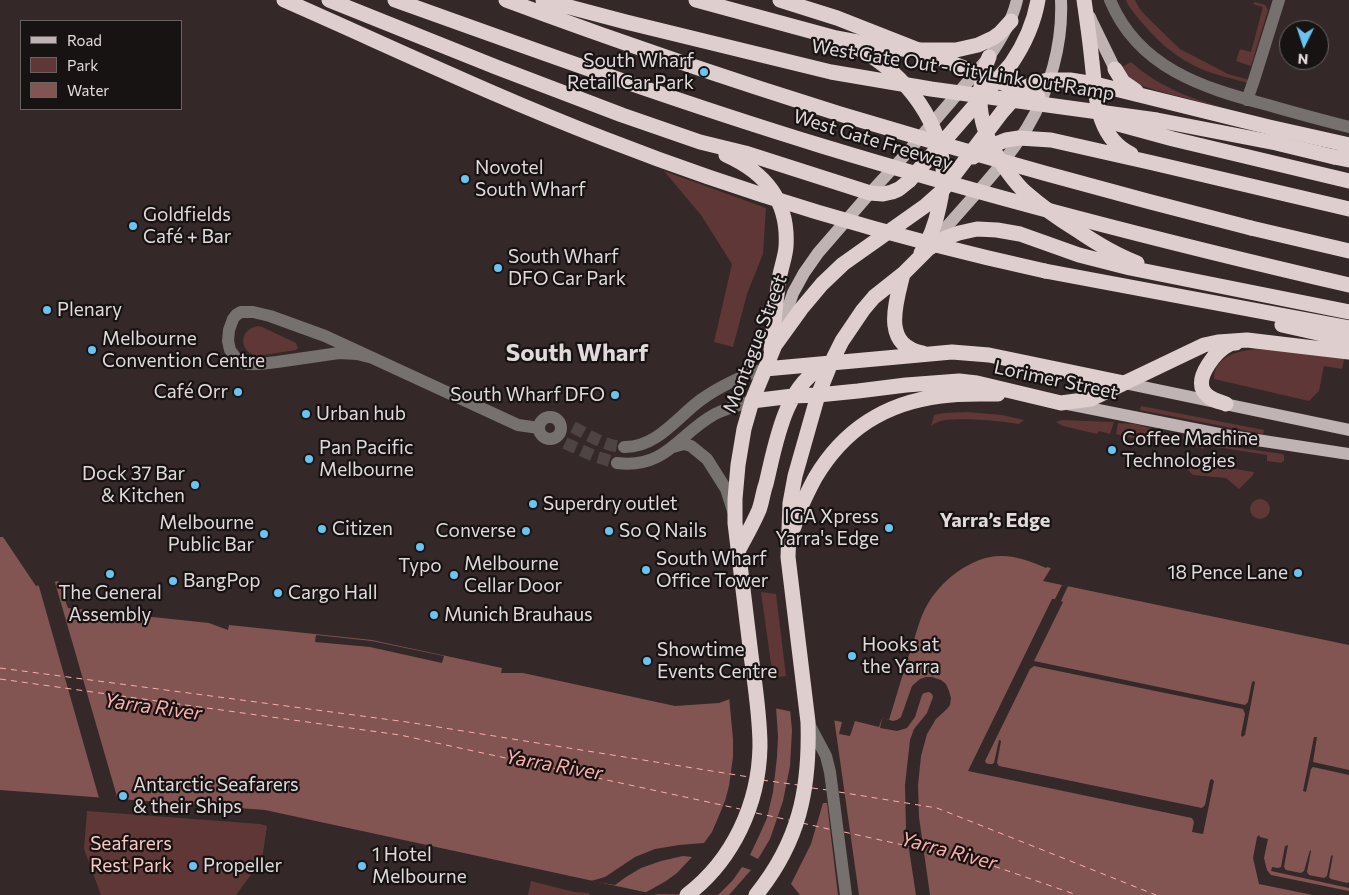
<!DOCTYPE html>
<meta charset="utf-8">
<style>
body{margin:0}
#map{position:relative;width:1349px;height:895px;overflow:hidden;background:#342928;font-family:Commissioner,sans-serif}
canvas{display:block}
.legend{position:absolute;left:20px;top:20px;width:162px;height:90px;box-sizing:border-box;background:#181313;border:1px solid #696363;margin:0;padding:6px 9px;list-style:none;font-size:15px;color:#e2dada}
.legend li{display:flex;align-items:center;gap:10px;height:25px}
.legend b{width:25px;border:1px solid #696363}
.north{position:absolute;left:1279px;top:20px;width:50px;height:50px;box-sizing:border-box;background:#181313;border:1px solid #696363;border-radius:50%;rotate:184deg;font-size:14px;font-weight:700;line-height:20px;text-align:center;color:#e2dada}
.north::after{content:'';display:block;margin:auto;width:18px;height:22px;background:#69c4f1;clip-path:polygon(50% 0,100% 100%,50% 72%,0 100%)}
</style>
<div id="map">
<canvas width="1349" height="895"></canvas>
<ul class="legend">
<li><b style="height:6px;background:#c0b3b3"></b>Road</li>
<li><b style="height:14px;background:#5e3736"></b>Park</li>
<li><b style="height:14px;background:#825452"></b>Water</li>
</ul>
<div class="north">N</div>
</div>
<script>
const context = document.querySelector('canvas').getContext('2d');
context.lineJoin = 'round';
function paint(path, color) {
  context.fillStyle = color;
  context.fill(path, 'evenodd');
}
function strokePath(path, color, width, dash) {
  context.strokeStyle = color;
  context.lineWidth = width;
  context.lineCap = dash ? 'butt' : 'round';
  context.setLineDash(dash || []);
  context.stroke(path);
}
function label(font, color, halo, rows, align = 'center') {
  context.font = font + ' Commissioner,sans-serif';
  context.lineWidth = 4.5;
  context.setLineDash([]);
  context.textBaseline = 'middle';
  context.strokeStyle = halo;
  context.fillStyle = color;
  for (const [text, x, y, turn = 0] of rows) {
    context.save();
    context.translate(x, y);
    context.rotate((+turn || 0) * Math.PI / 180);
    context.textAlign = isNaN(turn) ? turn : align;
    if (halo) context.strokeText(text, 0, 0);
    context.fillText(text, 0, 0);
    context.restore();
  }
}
paint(new Path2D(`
 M1126 0H1135L1139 8 1146 16 1180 49 1228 74 1249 80 1248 83C1230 78 1210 74 1193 65 1165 51 1146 29 1128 5Z
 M1255 2 1265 5 1268 10 1251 66 1236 61 1240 49 1251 52 1263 7 1253 4Z
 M1131 62C1158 86 1187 97 1221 107L1158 91 1143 86 1132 81 1120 68Z
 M664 171 766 208 763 254 747 294 733 347 714 342 732 264 701 215Z
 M258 326 262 327 296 343 298 348 296 350 257 356C238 351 239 329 258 326Z
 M1256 349 1345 356 1342 369 1324 366 1319 391 1309 401 1214 379C1214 356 1238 351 1256 349Z
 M1141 406 1264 430 1263 434 1140 410Z
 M967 412 1002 415 1024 420 1019 424C1005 421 949 416 938 422 935 423 934 424 931 426L934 415 944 413Z
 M1062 420 1114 422 1110 434 1099 431 1097 434 1063 426 1056 422Z
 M1118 423 1135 424 1157 430 1150 438H1131L1116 434Z
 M1183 436 1219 445 1283 454 1284 456V461L1281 463 1267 461V455L1204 445 1203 449 1194 446 1183 439Z
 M1189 462 1254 472 1253 475 1239 489 1226 478 1193 475 1184 466Z
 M1250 509a10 10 0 1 1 20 0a10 10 0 1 1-20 0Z
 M761 592 776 594 786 676 773 678Z
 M87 811 260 824 267 826 262 860 236 895H101L84 849Z
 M531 881 574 892 589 893 590 895H528Z`), '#5e3736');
paint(new Path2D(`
 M0 537H3L36 586 58 581 68 608 209 623 228 630 229 625 372 640 502 668 501 673H523L675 706 719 703 730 699 842 722 839 734 850 736 855 721 879 727 882 718 889 720C897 694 904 669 913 643 917 631 920 618 926 607 939 582 972 555 1002 556 1017 556 1032 562 1046 568L1047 567 1051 568 1043 581 1349 645V895H658L265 810 0 790Z`), '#825452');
paint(new Path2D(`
 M54 579 118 800V802L100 801 99 798 38 583Z
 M1062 585 1068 586 1061 601 1063 602 1034 661 1245 705 1248 702 1252 682 1254 681 1255 682 1245 735 1242 737 1241 735 1245 714 1243 709 1034 666 1030 669 985 761 986 763 989 764H992L994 763 999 740H1000L1001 741 997 763 999 766 1202 808 1205 805 1210 780 1212 779 1214 781 1203 834 1192 832 1194 822 1192 818 968 771 1052 599H1055Z
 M316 635 372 641 444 656 442 663 370 647 315 642Z
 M926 677H932L941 680 946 684 949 691 951 698 950 705 947 709 936 719 927 734 921 756 918 785 919 817 930 895H916L906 830 905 785 910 740 914 729 927 713 933 697 932 694 929 692 924 693 922 695 915 717 907 728 897 731 880 728 882 718 893 721 897 720 901 717 912 686 920 679Z
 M729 696 776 706 778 737 777 757 773 792 767 818 759 836 750 855 758 859 770 839 783 801 790 766 792 730 790 709 834 718 859 895H838L827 803H823L811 844 791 884 800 895H729L751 870 742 867 733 880 718 895 643 894 666 881 677 873 692 857 683 856 661 861 641 868 626 877 615 885 591 881 605 877 635 857 655 849 679 845 704 843 712 832 718 818 725 801 729 786 733 757V739Z
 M1314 737H1317L1313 762 1349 770V775L1313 767 1311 769 1306 792 1303 791Z
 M1259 835 1260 837 1268 839 1264 858 1267 870 1271 875 1349 891V895H1313L1259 884 1253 858 1257 837Z
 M1288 845 1284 867 1286 870 1301 873 1304 871 1310 850 1311 851 1307 872 1309 875 1324 878 1327 876 1331 856 1333 855 1329 877 1331 879 1347 883 1349 882V888L1271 871 1272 867 1278 868 1281 867 1285 846Z`), '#342928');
strokePath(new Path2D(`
 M0 668 407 722 749 777
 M0 679 400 735 740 809
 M762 780 798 785
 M812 788 828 790
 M839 792 937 808 1156 895
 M756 813 789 820
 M802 823 833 830
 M844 832 985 863 1077 895`), '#fbaeaa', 1, [6, 5]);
strokePath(new Path2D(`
 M573 427C590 436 605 446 624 447
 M565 443 594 456 617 463`), '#4e4443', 12, [12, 6]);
strokePath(new Path2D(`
 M1110 0C1138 68 1203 88 1268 105 1295 113 1322 120 1349 127
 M1247 100 1254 80 1279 0
 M369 357 357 354 339 353 277 362 260 364H247L243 363 236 358 230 350 228 341 229 330 233 319 236 315 241 312H253L270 316 325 336 518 425 539 428
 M539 428a11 11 0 1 1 22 0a11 11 0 1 1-22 0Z
 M624 447C657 448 678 416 702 399 719 387 745 374 765 369
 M673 447 684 444 691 446 707 459 726 489 733 511
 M617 463C667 469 678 434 715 414 727 408 740 405 752 401
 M808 722 826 756 830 772 846 895`), '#76706f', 12);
strokePath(new Path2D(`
 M1090 17 1093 24 1115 69
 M933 243C964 205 1001 170 1027 128 1050 90 1063 44 1061 0
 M779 334 793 293 804 273 818 253 870 193 906 154 989 57C1001 39 1012 21 1017 0
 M1124 383 1349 430
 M1068 404 1224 435 1349 454`), '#c0b3b3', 12);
strokePath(new Path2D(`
 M329 0 496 67 622 115 700 142 745 153 870 193 883 194 892 192 899 189 909 181 1011 64C1024 45 1034 23 1038 0
 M696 0 836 38 885 47 911 50H956L978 45 993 38 1000 33 1011 21
 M1084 0C1087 21 1090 41 1092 62 1096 96 1096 137 1131 154
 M851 45C898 67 939 114 943 168 944 181 942 194 939 207 936 222 930 239 921 253
 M989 57C972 98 980 133 1005 168 1011 176 1017 185 1025 192 1041 206 1059 219 1077 230 1096 243 1116 255 1137 263
 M1115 69 1123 82 1136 91
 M726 155C766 173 789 201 786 247 785 259 780 270 779 281 775 304 774 327 771 350
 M973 157 981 150 1006 140 1019 138 1051 140 1153 163 1349 209
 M1334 157 1349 160
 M1251 228 1349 251
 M1045 271 1349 328
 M903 274C896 303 881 345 923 353
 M1282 325 1349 340
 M765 369 952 352 989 355 1124 383
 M752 401 793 396 818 395 858 391 906 385 959 381 977 383 1061 403 1091 399 1183 355 1204 345 1218 342 1247 340 1349 352
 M1226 404C1218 401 1207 399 1203 390 1196 376 1216 351 1228 345 1231 343 1234 343 1236 343
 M794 527C798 510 807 493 815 478 844 429 885 403 941 396 960 393 979 394 998 394
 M738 551C745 538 753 524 759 510 762 502 763 492 766 484 776 443 784 385 826 365
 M687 895C733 860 759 804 760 746 760 716 755 685 751 655 746 611 740 567 735 523V499L738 465 744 429 752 401 775 345 801 309 822 284 843 264 925 206 942 191 1002 112 1018 94 1026 87 1033 84 1048 80H1070L1095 84 1269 127 1349 145
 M756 895C799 842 810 790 808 722L788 557 790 503 795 476 818 395 831 363 842 341 863 310 874 297 903 274 928 249 945 238 959 233 977 229 997 230 1020 234 1079 255 1130 268 1349 312`), '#dececd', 15);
strokePath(new Path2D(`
 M284 0C391 47 496 97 605 139 748 195 895 238 1045 271
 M395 0C537 51 678 102 822 146 996 199 1172 244 1349 285
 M506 0C616 41 728 79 840 114 976 155 1113 193 1251 228
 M543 0 626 22 831 72 931 89 1157 120 1276 143 1334 157
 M780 0 837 18 1038 97
 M1107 121 1173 139 1349 181`), '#dececd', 15);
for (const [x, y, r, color] of [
 [704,72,5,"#69c4f1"],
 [465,179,5,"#69c4f1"],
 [133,226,5,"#69c4f1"],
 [498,268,5,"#69c4f1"],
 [47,310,5,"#69c4f1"],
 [92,350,5,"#69c4f1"],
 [238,392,5,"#69c4f1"],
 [615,395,5,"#69c4f1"],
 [306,414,5,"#69c4f1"],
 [1112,450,5,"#69c4f1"],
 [309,459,5,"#69c4f1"],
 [195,485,5,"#69c4f1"],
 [533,504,5,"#69c4f1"],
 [889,528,5,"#69c4f1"],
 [322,529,5,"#69c4f1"],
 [526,531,5,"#69c4f1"],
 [609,531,5,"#69c4f1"],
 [264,534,5,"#69c4f1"],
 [420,547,5,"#69c4f1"],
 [646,570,5,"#69c4f1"],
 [1298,573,5,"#69c4f1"],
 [110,574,5,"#69c4f1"],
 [454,575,5,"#69c4f1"],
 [173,581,5,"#69c4f1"],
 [278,593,5,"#69c4f1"],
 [434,615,5,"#69c4f1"],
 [852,656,5,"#69c4f1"],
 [647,661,5,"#69c4f1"],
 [123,796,5,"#69c4f1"],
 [193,866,5,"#69c4f1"],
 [362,866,5,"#69c4f1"]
]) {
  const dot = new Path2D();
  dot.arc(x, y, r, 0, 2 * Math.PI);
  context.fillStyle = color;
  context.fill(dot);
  strokePath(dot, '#181313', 2);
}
label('19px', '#e2dada', '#181313', [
 ["South Wharf",694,61,"right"],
 ["Retail Car Park",694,83,"right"],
 ["Novotel",475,168],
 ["South Wharf",475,190],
 ["Goldfields",143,215],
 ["Café + Bar",143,237],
 ["South Wharf",508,257],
 ["DFO Car Park",508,279],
 ["Plenary",57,310],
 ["Melbourne",102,339],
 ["Convention Centre",102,361],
 ["Café Orr",228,392,"right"],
 ["South Wharf DFO",605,395,"right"],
 ["Urban hub",316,414],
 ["Coffee Machine",1122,439],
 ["Technologies",1122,461],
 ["Pan Pacific",319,448],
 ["Melbourne",319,470],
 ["Dock 37 Bar",185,474,"right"],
 ["& Kitchen",185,496,"right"],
 ["Superdry outlet",543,504],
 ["IGA Xpress",879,517,"right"],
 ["Yarra's Edge",879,539,"right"],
 ["Melbourne",254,523,"right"],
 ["Public Bar",254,545,"right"],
 ["Citizen",332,529],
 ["Converse",516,531,"right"],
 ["So Q Nails",619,531],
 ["South Wharf",656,559],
 ["Office Tower",656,581],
 ["Melbourne",464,564],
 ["Cellar Door",464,586],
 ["Typo",420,566,"center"],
 ["18 Pence Lane",1288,573,"right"],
 ["BangPop",183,581],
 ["The General",110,593,"center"],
 ["Assembly",110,615,"center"],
 ["Cargo Hall",288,593],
 ["Munich Brauhaus",444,615],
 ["Hooks at",862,645],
 ["the Yarra",862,667],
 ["Showtime",657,650],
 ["Events Centre",657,672],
 ["Antarctic Seafarers",133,785],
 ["& their Ships",133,807],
 ["1 Hotel",372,855],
 ["Melbourne",372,877],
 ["Propeller",203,866]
], 'left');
label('19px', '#e2dada', '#181313', [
 ["West Gate Out - CityLink Out Ramp",963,70,9],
 ["West Gate Freeway",873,140,17],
 ["Montague Street",755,344,-69],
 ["Lorimer Street",1056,380,12]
]);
label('19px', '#f8c8c5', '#181313', [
 ["Seafarers",131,844],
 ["Rest Park",131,866]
]);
label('bold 20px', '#e2dada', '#181313', [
 ["Yarra’s Edge",995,520]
]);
label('italic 20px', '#fbaeaa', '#181313', [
 ["Yarra River",153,707,8],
 ["Yarra River",554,765,10],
 ["Yarra River",949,851,15]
]);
label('bold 24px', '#e2dada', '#181313', [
 ["South Wharf",577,353]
]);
</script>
